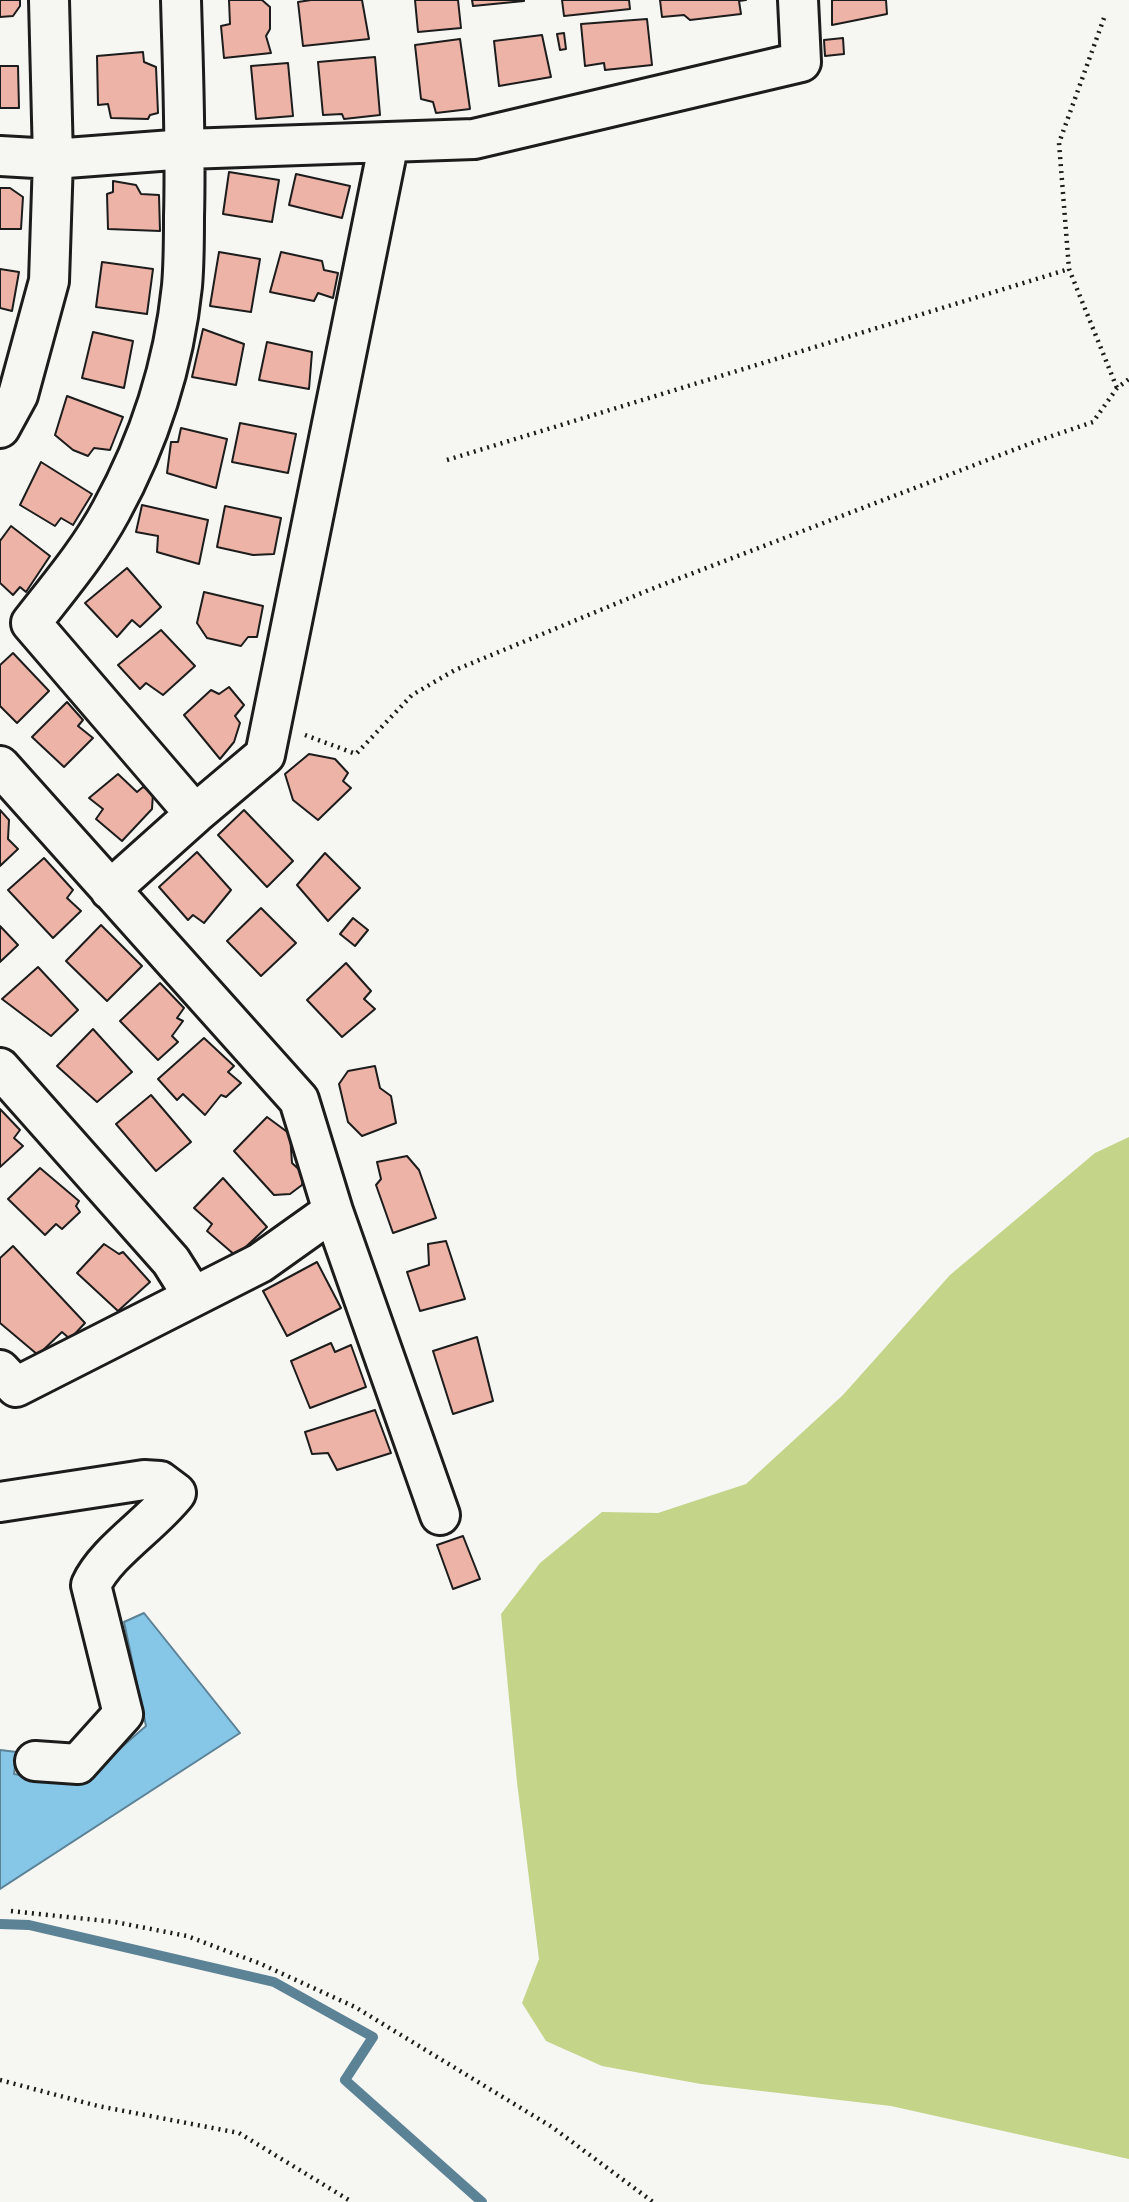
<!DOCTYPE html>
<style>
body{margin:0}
canvas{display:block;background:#f6f6f2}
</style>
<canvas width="1129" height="2202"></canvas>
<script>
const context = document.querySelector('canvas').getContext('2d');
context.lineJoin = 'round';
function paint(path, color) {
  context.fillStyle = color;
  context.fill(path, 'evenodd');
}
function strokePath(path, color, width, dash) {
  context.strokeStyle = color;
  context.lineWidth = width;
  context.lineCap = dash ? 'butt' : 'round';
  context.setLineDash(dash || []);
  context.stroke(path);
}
paint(new Path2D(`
 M1129 1137V2159L891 2106 701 2084 602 2066 546 2041 522 2003 539 1959 517 1782 501 1614 540 1563 602 1512 658 1513 746 1484 843 1395 950 1275 1095 1153Z`), '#c4d489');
const water = new Path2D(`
 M144 1613 240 1733 0 1889V1750L17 1752 14 1774 79 1784 146 1726 124 1622Z`);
paint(water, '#86c6e7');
strokePath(water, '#5c8296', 2);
strokePath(new Path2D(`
 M0 1924 29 1925 274 1982 373 2037 345 2080 482 2202`), '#5c8296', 10);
const building = new Path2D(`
 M0 0H20V6L13 16 0 17Z
 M229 0H262L270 7V29L266 36 271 53 224 58 221 26 230 24Z
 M311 0H362L369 39 303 46 298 2Z
 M415 0H458L461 28 418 32Z
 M472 0H524V1L473 6Z
 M562 0H629L630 9 564 16Z
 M660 0H746L739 1 741 14 690 20 684 15 662 17Z
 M832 0H886L887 14 832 25Z
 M647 19 652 65 605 70 604 63 585 66 581 24Z
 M564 33 566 49 560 50 557 34Z
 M542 35 551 77 499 86 494 41Z
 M843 38 844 54 825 56 824 40Z
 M460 39 470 109 436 113 433 102 421 99 415 45Z
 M143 52 144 62 156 67 158 113 150 115 148 119 111 118 108 104 98 105 97 56Z
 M375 57 380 115 344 119 342 114 323 115 318 62Z
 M288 63 293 116 256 119 251 66Z
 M0 66H18L19 108H0Z
 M229 172 279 180 272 222 223 214Z
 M296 174 350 186 342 218 289 205Z
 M113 181 136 185 141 194 159 195 160 231 108 229 107 194 113 192Z
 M0 188H10L23 197 21 229H0Z
 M219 252 260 259 251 312 210 306Z
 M281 252 322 261 324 270 338 273 333 298 318 293 314 301 270 292Z
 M102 262 153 269 147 314 96 307Z
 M0 269 19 272 12 311 0 308Z
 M203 329 244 344 236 385 192 377Z
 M93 332 133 341 124 388 82 378Z
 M267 342 312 352 309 389 259 380Z
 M67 396 123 417 110 450 94 448 88 456 73 450 55 435Z
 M240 423 296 434 288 473 232 462Z
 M181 428 227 439 216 488 167 473 171 442H178Z
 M41 462 92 494 73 525 61 518 55 526 20 505Z
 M142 505 208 520 199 564 157 552 158 536 136 532Z
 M225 506 281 518 274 554 253 555 217 547Z
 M11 526 50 556 26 592 20 587 13 595 0 583V541Z
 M127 568 161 607 140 627 132 620 117 637 85 603Z
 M204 592 263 606 257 637H248L241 646 207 638 197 623Z
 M161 630 195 666 163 695 146 683 140 689 118 665Z
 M13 653 49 691 17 723 0 706V665Z
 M229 687 244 705 235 716 240 723 234 742 220 759 184 715 211 690 219 694Z
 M67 702 83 720 78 726 93 738 64 767 32 737Z
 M309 754 335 759 348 773 343 781 351 788 318 820 293 800 285 774Z
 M118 774 137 792 143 787 153 793 152 809 122 841 96 819 103 809 89 798Z
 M0 810 9 820 8 839 18 849 0 866Z
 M244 810 293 861 267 887 218 835Z
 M197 852 231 890 204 923 193 915 188 920 159 887Z
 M325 853 360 888 328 921 297 885Z
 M44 858 73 890 67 898 81 911 53 938 8 890Z
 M261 908 296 943 261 976 227 941Z
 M353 918 368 930 355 946 340 934Z
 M101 925 142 966 107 1001 66 961Z
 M0 926 18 945 0 962Z
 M346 963 371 991 364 999 375 1009 342 1037 307 1000Z
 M38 967 78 1010 51 1036 2 999Z
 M160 983 184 1008 177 1018 183 1021 172 1036 178 1042 158 1060 120 1021Z
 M93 1029 132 1072 97 1102 57 1066Z
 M204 1038 234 1066 228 1072 241 1083 226 1097 221 1095 205 1115 183 1094 177 1100 158 1079Z
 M375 1066 380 1088 391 1096 396 1123 362 1136 348 1122 339 1084 348 1071Z
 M151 1095 191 1142 156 1171 116 1124Z
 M0 1109 20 1130 14 1138 23 1146 0 1167Z
 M267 1117 290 1134 292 1163 304 1174 302 1185 290 1194 274 1195 234 1151Z
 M407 1156 419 1170 436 1218 393 1233 376 1185 381 1179 377 1162Z
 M40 1168 79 1201 76 1206 80 1212 62 1229 56 1224 45 1235 8 1199Z
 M223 1178 267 1227 236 1256 207 1231 212 1224 194 1208Z
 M446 1241 465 1299 420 1311 407 1272 429 1265 428 1244Z
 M104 1244 119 1254 123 1252 150 1282 118 1311 77 1273Z
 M13 1246 85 1323 70 1339 62 1332 38 1355 0 1323V1258Z
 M317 1262 341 1308 287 1336 263 1291Z
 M477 1337 493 1401 453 1414 433 1351Z
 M331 1343 335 1352 351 1345 366 1387 310 1408 291 1361Z
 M375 1410 391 1453 337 1470 328 1453 312 1454 305 1432Z
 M463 1536 480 1579 453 1589 437 1545Z`);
paint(building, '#edb3a7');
strokePath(building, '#1c1c1c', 2);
const minor = new Path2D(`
 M181 0C183 72 186 144 184 217 184 240 184 263 182 286 174 364 149 442 111 511 89 552 59 587 31 623L195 814
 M0 156 53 159 186 149 474 139 801 62 798 0
 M0 428 18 395 49 281 53 159 49 0
 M0 766 299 1100 333 1211 440 1515
 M110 890 195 814 265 755 389 142
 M0 1068 171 1261 193 1296
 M0 1370 16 1387 260 1263 333 1211
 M0 1502 144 1480 160 1481 176 1493C152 1524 106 1552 91 1585L123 1714 78 1764 35 1761`);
strokePath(minor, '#1c1c1c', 44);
strokePath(new Path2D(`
 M1104 18 1059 143 1069 269 1117 388
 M447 460 1069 269
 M305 735 356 754 412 695 455 670 649 590 1037 441 1093 422 1117 388 1129 379
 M11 1911 115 1922 187 1936 261 1964 355 2007 552 2127 653 2202
 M0 2080 98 2106 239 2133 352 2202`), '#1c1c1c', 4.5, [2, 5]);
strokePath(minor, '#f6f6f2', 38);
</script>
